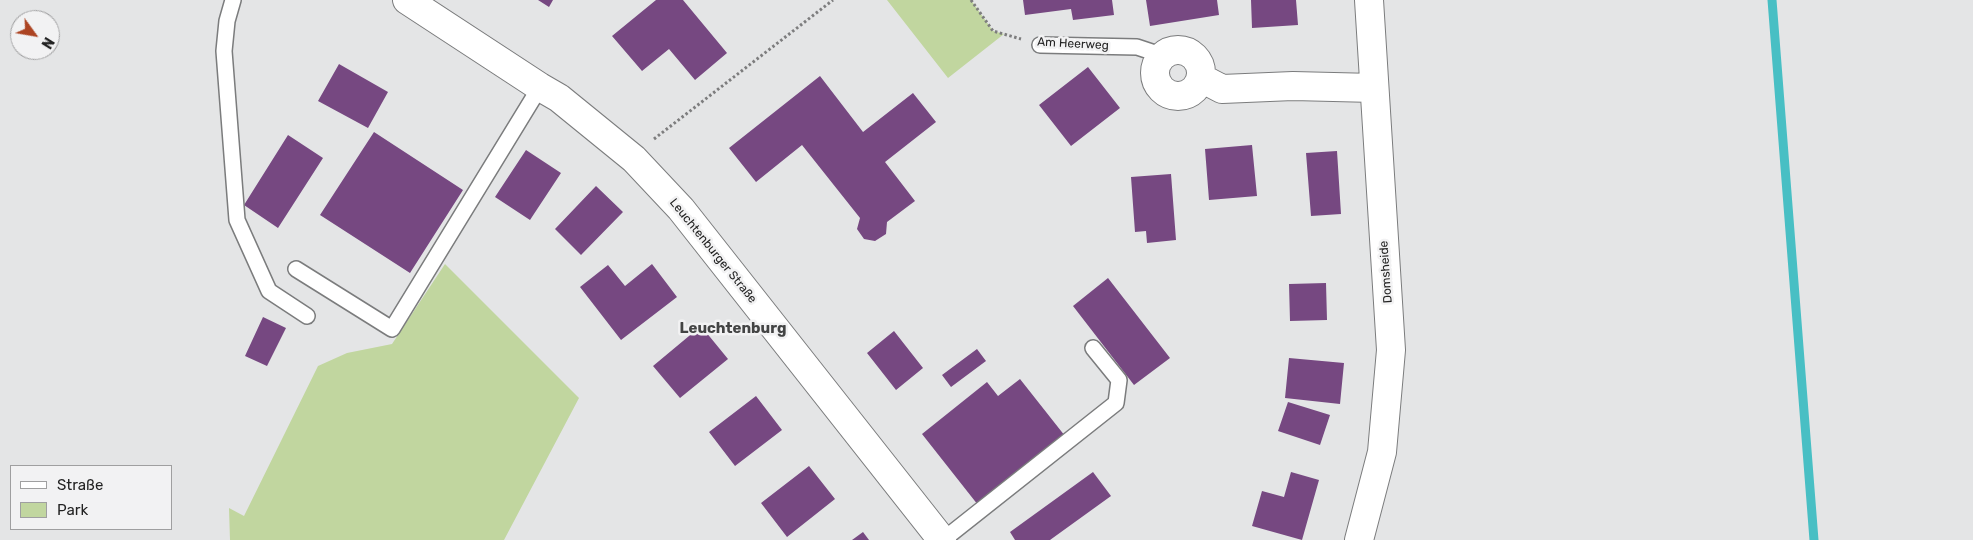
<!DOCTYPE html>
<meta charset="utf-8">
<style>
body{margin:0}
#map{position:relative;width:1973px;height:540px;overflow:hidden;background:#e4e5e6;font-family:Rubik,sans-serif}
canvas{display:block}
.legend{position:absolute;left:10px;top:465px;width:162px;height:65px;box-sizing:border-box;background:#f2f2f3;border:1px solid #9f9fa0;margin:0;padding:6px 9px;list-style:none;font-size:15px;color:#232323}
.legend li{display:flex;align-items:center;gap:10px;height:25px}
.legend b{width:25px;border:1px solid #9f9fa0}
.north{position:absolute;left:10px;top:10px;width:50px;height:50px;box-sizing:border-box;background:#f2f2f3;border:1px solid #9f9fa0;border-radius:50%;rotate:122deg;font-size:14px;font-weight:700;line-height:20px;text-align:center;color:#232323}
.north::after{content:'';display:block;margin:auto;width:18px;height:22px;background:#ac4422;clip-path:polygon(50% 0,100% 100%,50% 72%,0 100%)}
</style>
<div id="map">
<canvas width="1973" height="540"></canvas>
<ul class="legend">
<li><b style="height:6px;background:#fff"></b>Straße</li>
<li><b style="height:14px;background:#c1d69f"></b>Park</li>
</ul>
<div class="north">N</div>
</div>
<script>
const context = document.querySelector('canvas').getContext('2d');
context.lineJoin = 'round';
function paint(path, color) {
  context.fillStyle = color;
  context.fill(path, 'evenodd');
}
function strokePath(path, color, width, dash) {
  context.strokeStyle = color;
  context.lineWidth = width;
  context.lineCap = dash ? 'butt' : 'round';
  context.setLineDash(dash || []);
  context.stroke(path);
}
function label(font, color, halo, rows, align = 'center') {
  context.font = font + ' Rubik,sans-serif';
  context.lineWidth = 5;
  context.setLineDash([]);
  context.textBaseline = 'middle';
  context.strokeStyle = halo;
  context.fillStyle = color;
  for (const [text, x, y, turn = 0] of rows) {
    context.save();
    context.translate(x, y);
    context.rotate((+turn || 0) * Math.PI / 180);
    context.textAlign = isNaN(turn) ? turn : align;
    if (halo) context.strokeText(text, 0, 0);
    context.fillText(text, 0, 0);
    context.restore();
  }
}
paint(new Path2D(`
 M887 0H971L993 31 1004 34 948 78Z
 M445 264 579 398 504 540H230L229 508 244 516 318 366 347 353 392 344Z`), '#c1d69f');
strokePath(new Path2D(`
 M1772 0 1814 540`), '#48bfc4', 9);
paint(new Path2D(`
 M538 0H553L549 7Z
 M656 0H683L727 53 695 80 669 49 642 71 612 36Z
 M1023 0H1112L1114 15 1073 20 1071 9 1025 15Z
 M1146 0H1217L1219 15 1150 26Z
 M1251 0H1296L1298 25 1252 28Z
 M339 64 388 92 368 128 318 101Z
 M1088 67 1120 108 1071 146 1039 105Z
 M820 76 863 132 913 93 936 122 885 162 915 201 887 222 886 234 875 241 864 239 857 229 860 218 802 145 756 182 729 148Z
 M374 132 463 190 410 273 320 215Z
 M288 135 323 158 278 228 244 205Z
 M1252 145 1257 196 1209 200 1205 149Z
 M526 150 561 173 530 220 495 197Z
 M1337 151 1341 214 1311 216 1306 153Z
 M1171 174 1176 240 1147 243 1146 231 1135 232 1131 177Z
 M596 186 623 212 581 255 555 229Z
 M652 264 677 297 621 340 580 287 608 265 625 286Z
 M1108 278 1170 358 1134 385 1073 306Z
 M1326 283 1327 320 1290 321 1289 284Z
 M263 317 286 328 267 366 245 356Z
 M701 326 728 359 680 398 653 366Z
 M894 331 923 368 896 390 867 353Z
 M977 349 986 361 951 387 942 375Z
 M1289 358 1344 363 1340 404 1285 398Z
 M1020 379 1065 436 978 505 922 434 987 382 998 396Z
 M756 396 782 430 735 466 709 432Z
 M1288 402 1330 415 1320 445 1278 431Z
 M809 466 835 499 787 537 761 503Z
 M1093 472 1111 496 1050 540H1015L1010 532Z
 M1291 472 1319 480 1302 540 1252 526 1262 491 1284 497Z
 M863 532 869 540H852Z`), '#764881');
const service = new Path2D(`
 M233 0 227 21 224 51 237 220 269 291 307 316
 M1040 45 1137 47 1161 55
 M296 269 392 329 540 87
 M943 540 1116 403 1119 380 1093 348`);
const minor = new Path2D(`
 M407 0 540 87 559 98 634 159 681 209 942 540
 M1155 73a23 23 0 1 1 46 0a23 23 0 1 1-46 0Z
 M1201 78 1222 89 1293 86 1374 88
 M1359 540 1382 452 1391 350 1369 0`);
strokePath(service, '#7b7c7d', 18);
strokePath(minor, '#7b7c7d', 30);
strokePath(new Path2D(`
 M971 0 993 31 1021 39
 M654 139 833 0`), '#7d7d7e', 3, [2.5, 2.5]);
strokePath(service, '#fff', 15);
strokePath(minor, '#fff', 28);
label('12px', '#232323', '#f2f2f3', [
 ["Am Heerweg",1073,44,3],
 ["Leuchtenburger Straße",713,251,51],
 ["Domsheide",1386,272,-94]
]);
label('bold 15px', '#434444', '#f2f2f3', [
 ["Leuchtenburg",733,329]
]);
</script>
